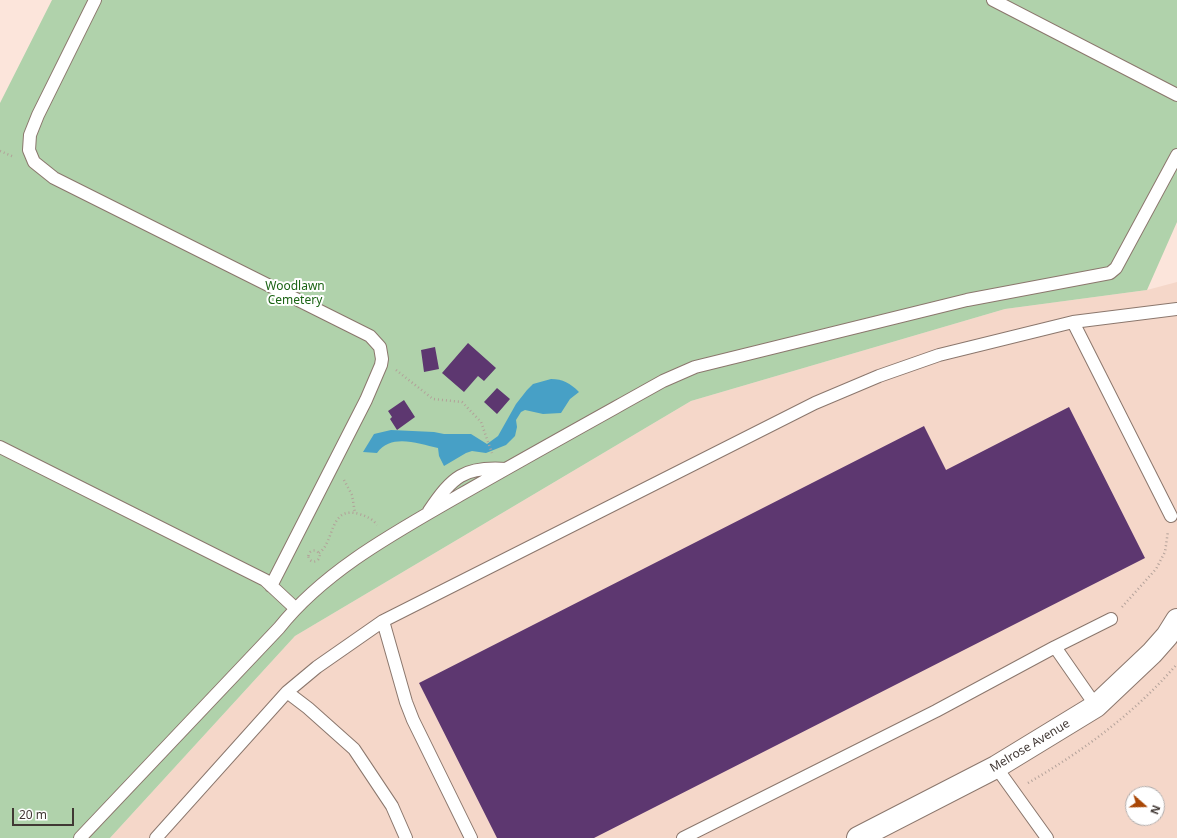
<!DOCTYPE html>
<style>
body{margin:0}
#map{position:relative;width:1177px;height:838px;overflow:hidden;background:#fce5db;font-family:"Noto Sans",sans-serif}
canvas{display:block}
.north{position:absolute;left:1125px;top:786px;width:40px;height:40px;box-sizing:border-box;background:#fff;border:1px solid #b3afae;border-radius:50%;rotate:110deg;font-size:11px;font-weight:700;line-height:16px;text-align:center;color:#413834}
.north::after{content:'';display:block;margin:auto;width:14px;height:18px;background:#a94706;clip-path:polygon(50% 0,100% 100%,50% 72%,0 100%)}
.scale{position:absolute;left:12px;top:808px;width:62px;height:18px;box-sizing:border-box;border:2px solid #413834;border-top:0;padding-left:5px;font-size:12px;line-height:14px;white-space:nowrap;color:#413834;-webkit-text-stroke:3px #fff;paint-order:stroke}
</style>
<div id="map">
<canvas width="1177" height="838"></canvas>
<div class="north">N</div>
<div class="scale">20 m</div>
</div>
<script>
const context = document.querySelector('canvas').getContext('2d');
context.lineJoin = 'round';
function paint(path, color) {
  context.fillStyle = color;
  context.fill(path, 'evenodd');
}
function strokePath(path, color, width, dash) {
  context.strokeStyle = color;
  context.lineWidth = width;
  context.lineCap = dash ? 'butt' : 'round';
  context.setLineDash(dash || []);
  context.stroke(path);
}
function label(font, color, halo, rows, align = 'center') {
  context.font = font + ' "Noto Sans",sans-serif';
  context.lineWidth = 4;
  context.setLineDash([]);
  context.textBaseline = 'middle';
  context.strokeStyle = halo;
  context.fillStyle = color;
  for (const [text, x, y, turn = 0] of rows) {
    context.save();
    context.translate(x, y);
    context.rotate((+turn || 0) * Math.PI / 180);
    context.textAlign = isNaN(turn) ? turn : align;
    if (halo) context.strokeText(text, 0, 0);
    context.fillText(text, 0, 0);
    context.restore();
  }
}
paint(new Path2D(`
 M1177 282V838H110L295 636 691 401 1005 309 1147 290ZM1133 794H1157V818H1133Z`), '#f5d7c9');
paint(new Path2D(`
 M52 0H1177V222L1147 290 1005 309 691 401 295 636 110 838H0V103Z`), '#b0d2ab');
paint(new Path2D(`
 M551 379C563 379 570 383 579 392L570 399 561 413 543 414 525 410 521 412 516 420 517 427 515 436 506 445 486 453 472 451 466 453 444 466 439 456 438 448C418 444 392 433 377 453L363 452 374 434 391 430 434 432 444 434H471L487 444 498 436 516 404 527 390 533 384Z`), '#47a0c6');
paint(new Path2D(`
 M468 343 496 368 484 381 478 376 464 392 442 373Z
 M435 347 439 369 424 372 421 350Z
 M497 388 510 399 497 414 484 402Z
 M404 400 415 417 397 430 390 419 392 417 388 411Z
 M1069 407 1145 558 594 838H497L419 683 924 426 946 470Z`), '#5d3770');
const lane = new Path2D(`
 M95 0 38 115 30 135 29 150 34 162 54 178 370 336 380 347 382 359 381 365 366 400 271 586
 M993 0 1177 95
 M1073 322 1171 516
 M0 447 265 580 295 608
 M429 511C452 477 464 466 506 469
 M383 621 406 702 413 720 471 838
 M1055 647 1111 619
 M287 692 317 667 383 621 815 403 879 376 939 355 1073 322 1177 309
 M996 767 1047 838
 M80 838 279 628C325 570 396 532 460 495 528 456 595 419 663 381L695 367 967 300 1110 273 1116 268 1177 155
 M156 838 287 692 308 708 354 749 392 806 406 838
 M683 838 936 711 1055 647 1096 706`);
const street = new Path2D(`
 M858 838 996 767 1096 706 1152 653 1167 636 1177 620`);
strokePath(lane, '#8b776d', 14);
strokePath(street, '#8b776d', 24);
strokePath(new Path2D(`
 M0 151 14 157
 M396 370 433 399 462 402 481 422 492 453
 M344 480 352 495 355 513
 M308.5 556a5.5 5.5 0 1 1 11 0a5.5 5.5 0 1 1-11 0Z
 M319 553C335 542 329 505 359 514 366 516 373 519 377 525
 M1122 607 1156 569 1165 552 1168 531
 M1028 783C1083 751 1135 713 1177 664`), '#b2a199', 2.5, [1, 3]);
strokePath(lane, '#fff', 12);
strokePath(street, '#fff', 22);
label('12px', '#1c6415', '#fff', [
 ["Woodlawn",295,287],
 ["Cemetery",295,301]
]);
label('12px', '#413834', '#fff', [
 ["Melrose Avenue",1030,746,-31]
]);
</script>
